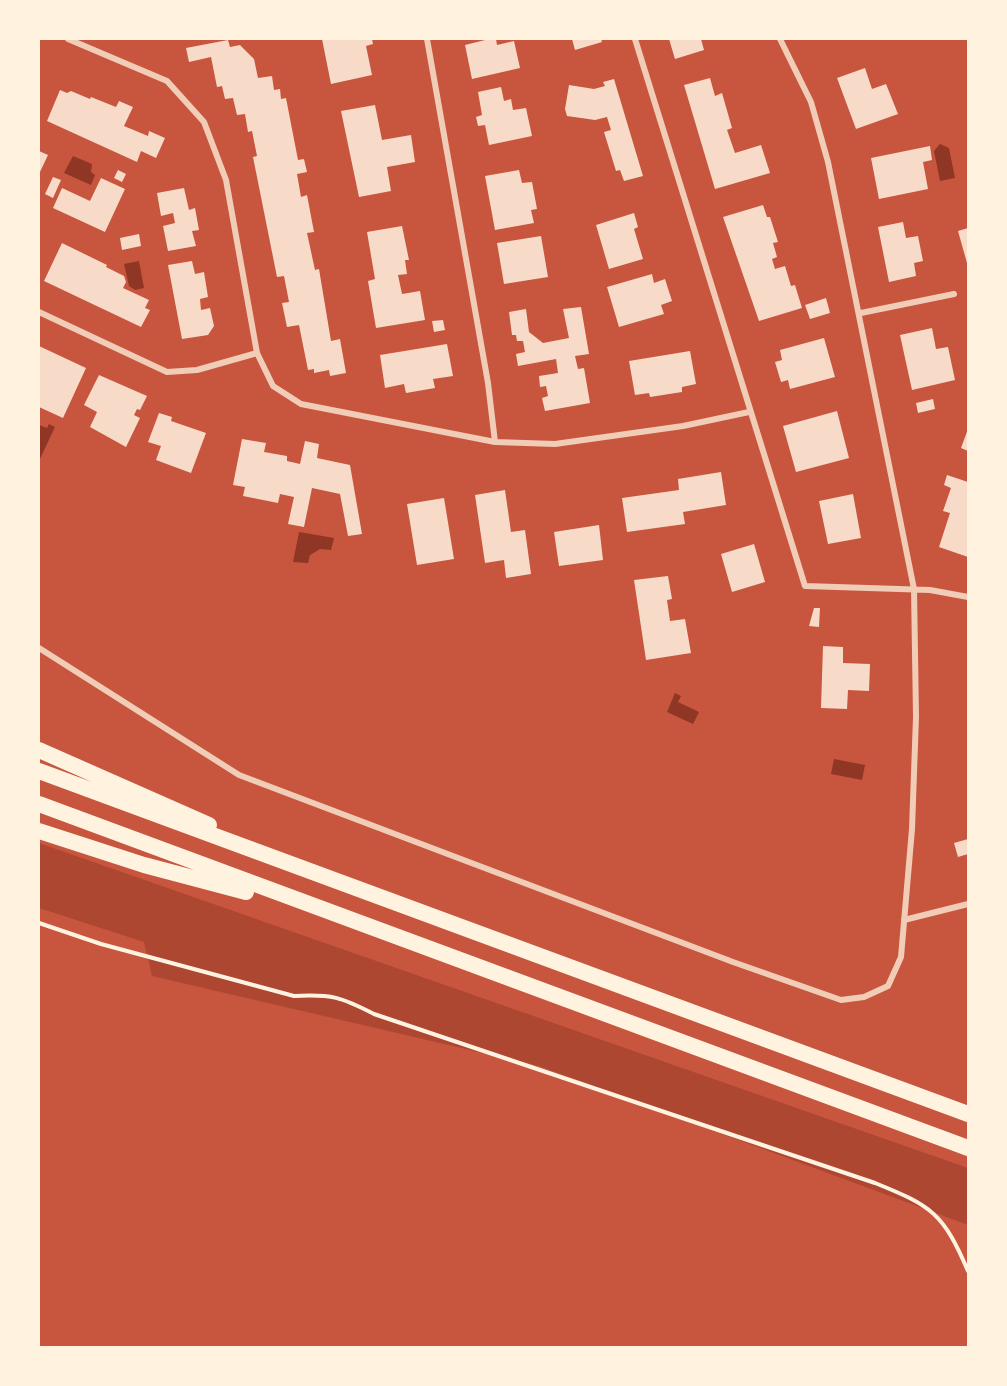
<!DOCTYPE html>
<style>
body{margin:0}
#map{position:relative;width:1007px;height:1386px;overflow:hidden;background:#c8553d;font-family:"Space Grotesk",sans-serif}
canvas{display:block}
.frame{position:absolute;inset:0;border:40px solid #fff3e0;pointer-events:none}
</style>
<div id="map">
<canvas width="1007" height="1386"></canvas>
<div class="frame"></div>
</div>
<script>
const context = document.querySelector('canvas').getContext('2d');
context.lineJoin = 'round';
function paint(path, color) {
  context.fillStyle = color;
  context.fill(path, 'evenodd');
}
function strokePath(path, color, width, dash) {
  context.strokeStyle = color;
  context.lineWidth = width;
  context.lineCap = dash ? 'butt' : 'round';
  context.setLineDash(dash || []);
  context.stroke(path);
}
paint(new Path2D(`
 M39 843 968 1168V1225L539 1066 152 976 144 942 39 908Z`), '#ae4732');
paint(new Path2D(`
 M940 144 949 148 955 178 940 181 934 151Z
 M73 156 92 164 91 172 95 175 91 185 64 173Z
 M139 261 144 288 135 290 129 286 124 264Z
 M49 424 55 427 39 461V425L47 428Z
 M299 532 334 538 331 550 320 549 310 555 308 563 293 562Z
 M675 693 681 696 678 702 699 712 693 724 667 712Z
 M834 759 865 765 862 780 831 774Z`), '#8f3625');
paint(new Path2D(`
 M322 39H372L373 44 366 46 372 75 331 84Z
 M489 39H496L497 45 514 41 520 68 472 79 465 45Z
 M572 39H601L602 42 575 50Z
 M669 39H701L704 50 675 59Z
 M228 40 230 47 240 45 254 59 258 78 272 76 274 90 280 89 281 99 286 98 298 160 304 159 307 172 297 174 301 197 307 195 314 232 307 233 315 270 319 269 331 341 340 339 346 373 330 376 329 370 314 373V369L308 370 299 325 287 327 282 303 289 302 284 276 277 277 253 157 257 156 252 131 248 132 245 114 237 115 233 98 225 99 222 86 217 87 211 57 189 62 186 48Z
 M865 68 872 89 886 84 898 114 856 129 837 78Z
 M710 78 715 96 722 93 732 128 727 130 735 153 761 145 770 173 715 189 684 85Z
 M614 79 643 176 624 181 620 170 616 171 604 132 611 130 607 117 595 120 567 116 565 109 569 85 594 89 605 86 603 82Z
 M501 87 504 101 511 99 513 110 526 108 532 136 489 145 485 125 478 126 476 117 482 115 478 92Z
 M60 90 67 93 71 91 90 99 91 97 116 107 119 101 133 107 124 126 148 136 149 131 165 138 156 158 141 151 137 162 47 121Z
 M375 105 382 140 411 135 415 162 387 167 391 191 359 197 341 111Z
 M930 146 932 160 923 162 928 189 879 199 871 158Z
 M39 151 48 155 39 174Z
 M118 170 126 174 122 182 114 178Z
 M519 170 522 183 532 182 537 209 531 210 534 223 495 230 485 176Z
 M53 177 61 180 53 198 45 194Z
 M101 178 125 189 105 232 53 208 62 188 90 201Z
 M184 188 189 210 195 208 199 230 192 231 196 246 168 251 163 226 175 223 173 213 161 216 157 193Z
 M763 205 767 217H770L778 242 773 243 777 257 772 259 775 269 785 266 791 286 795 285 802 308 759 321 723 217Z
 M634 213 638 227 634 229 643 259 609 269 596 225Z
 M903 222 906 238 918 236 923 261 914 263 916 276 889 282 878 227Z
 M402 226 409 260H405L407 274 398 275 402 294 420 291 425 320 376 328 368 281 375 279 367 232Z
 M968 228V263H967L958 231Z
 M139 234 141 246 122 250 120 238Z
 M541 236 548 277 504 284 497 243Z
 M62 243 107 265 106 267 124 276 126 282 123 288 149 300 145 308 150 310 141 327 44 281Z
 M192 261 195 274 204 272 208 297 200 299 201 310 210 308 214 326 208 335 182 339 168 265Z
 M652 274 654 283 665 279 672 301 661 305 664 314 619 327 607 287Z
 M826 298 830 313 810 319 805 305Z
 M581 307 589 354 575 356 578 369 584 368 590 403 545 411 542 398 548 396 546 386 540 387 539 376 558 373 556 359 518 366 516 354 525 352 523 341H517L516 335H512L509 312 526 309 529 332 543 343 569 338 563 309Z
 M443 320 445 330 434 332 432 321Z
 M932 328 936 349 948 347 955 380 912 390 900 335Z
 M824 338 835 377 790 389 788 380 781 382 775 362 782 360 780 350Z
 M447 344 453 376 433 379 435 388 406 393 404 384 385 388 380 355Z
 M39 346 86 368 63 418 39 407Z
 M690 351 696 384 682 387V392L650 397 649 393 635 395 629 361Z
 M99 375 147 396 140 410 137 409 134 415 140 418 126 447 90 427 97 412 84 405Z
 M933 399 935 409 918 413 916 403Z
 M837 411 849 458 796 472 783 426Z
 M159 413 172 417 171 421 206 433 191 473 156 460 161 446 148 442Z
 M968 429V451L961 448Z
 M242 439 266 443 264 452 287 456V461L300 464 305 441 319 444 317 458 350 465 362 534 348 536 340 494 312 488 304 527 288 524 294 497 280 494 278 503 243 496 245 487 233 485Z
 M721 472 726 505 683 512 685 524 627 532 622 498 679 490 678 479Z
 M947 475 968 482V557L939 547 950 513 943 511 951 488 944 485Z
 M505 490 511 532 525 530 531 574 506 578 504 560 485 563 475 495Z
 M853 494 861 538 828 544 819 501Z
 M444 498 454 559 417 565 407 504Z
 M599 525 603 560 559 566 554 532Z
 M754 544 765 582 732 592 721 554Z
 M668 576 672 599 667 600 670 621 685 619 691 653 646 660 634 580Z
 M814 608H820L819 627 809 626Z
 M823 646 843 647V663L870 664 869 691 848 690 847 709 821 708Z
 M968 839V854L958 857 954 843Z`), '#f7dbc8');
strokePath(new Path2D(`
 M39 923 101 944 294 996C332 994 341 997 374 1014L875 1183C932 1206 943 1213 968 1271`), '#fff3e0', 4);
strokePath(new Path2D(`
 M68 39 167 81 204 122 226 180 257 353 273 386 301 404 495 442 555 444 683 426 749 412
 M427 39 488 383 495 442
 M635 39 805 586 930 590 968 597
 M39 312 167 372 197 370 257 353
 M861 313 954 294
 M39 648 239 775 733 962 841 1000 864 997 888 986 901 957 912 829 916 717 914 589 828 162 811 102 780 39
 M904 920 968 904`), '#f1ccb7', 6);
strokePath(new Path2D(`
 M39 750 209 825
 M39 771 968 1114
 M39 804 968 1148
 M39 831 144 865 246 892`), '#fff3e0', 16);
</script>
